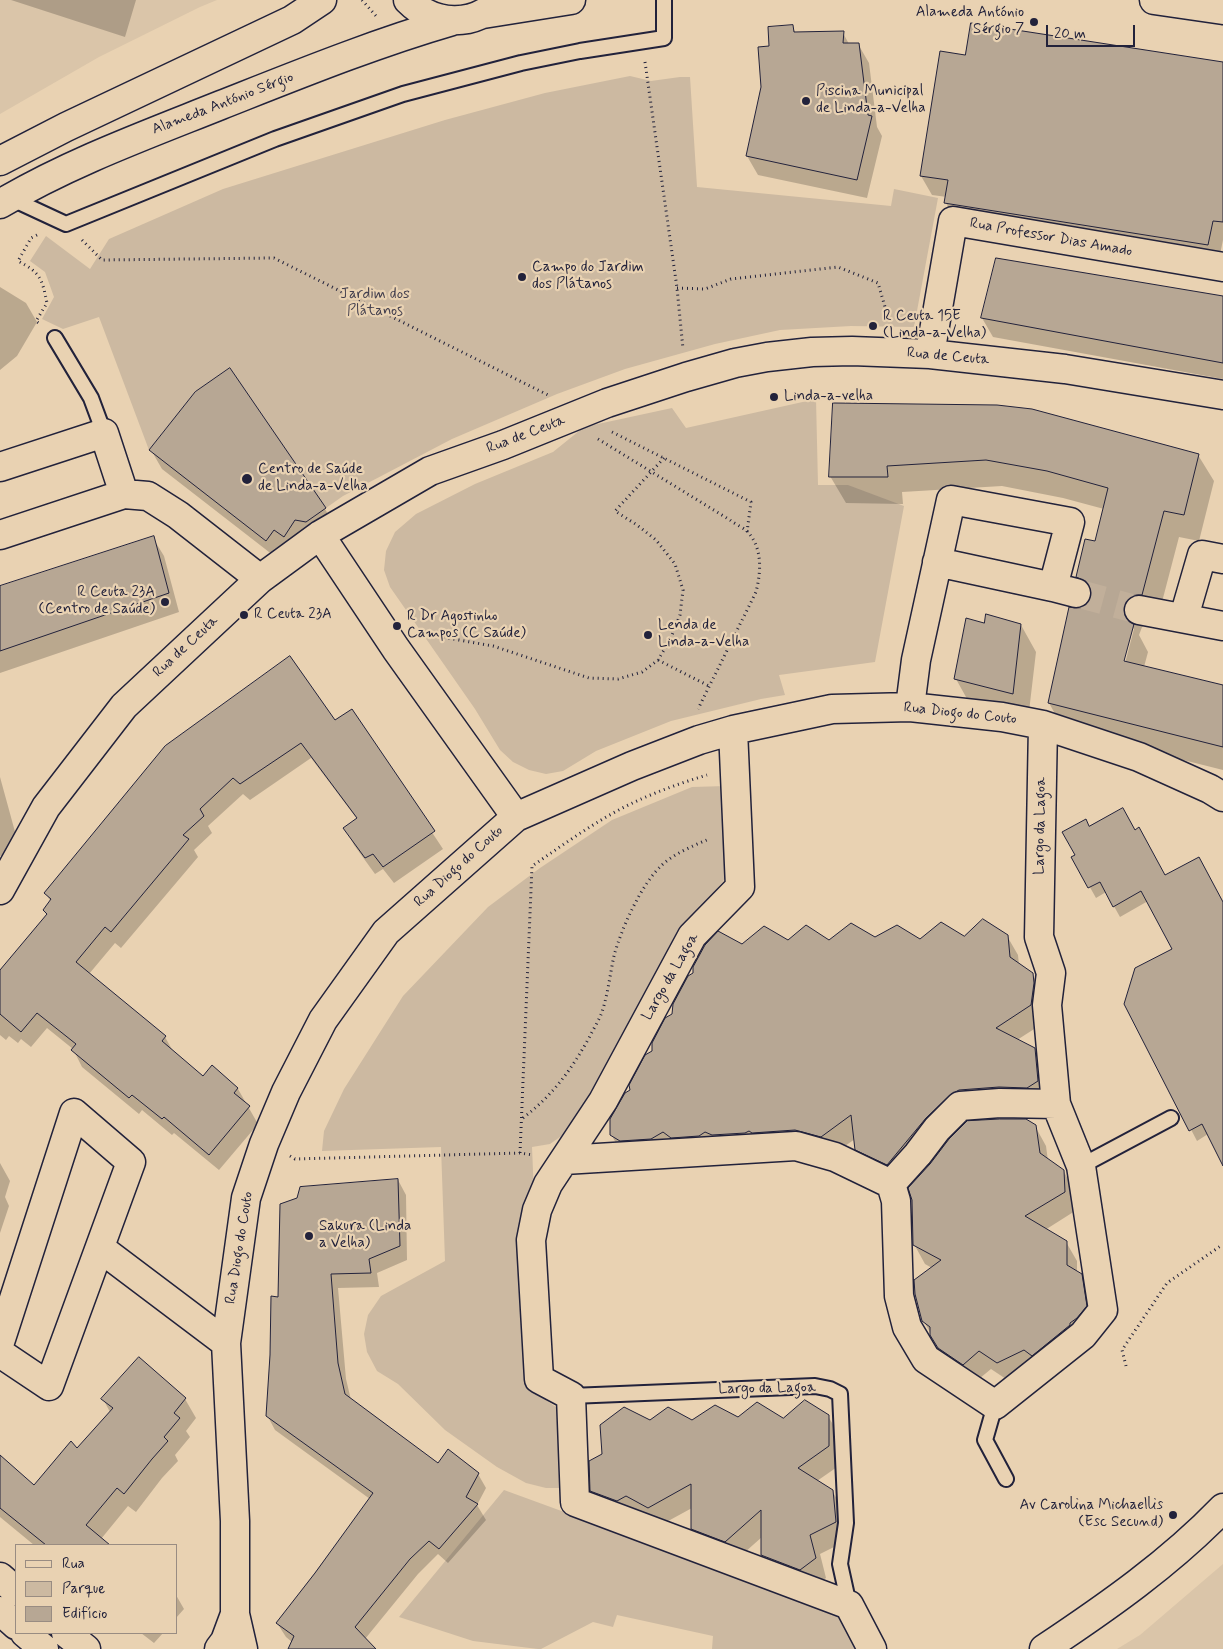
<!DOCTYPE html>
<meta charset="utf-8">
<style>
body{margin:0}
#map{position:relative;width:1223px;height:1649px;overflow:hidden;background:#e9d2b2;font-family:Mynerve,sans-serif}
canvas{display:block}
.legend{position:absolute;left:15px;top:1544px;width:162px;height:90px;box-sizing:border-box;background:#e9d2b2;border:1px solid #998c82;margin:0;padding:6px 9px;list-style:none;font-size:15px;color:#22223b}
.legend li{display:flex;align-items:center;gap:10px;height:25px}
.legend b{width:25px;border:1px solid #998c82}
.scale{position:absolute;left:1046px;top:25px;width:89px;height:22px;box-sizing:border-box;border:2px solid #22223b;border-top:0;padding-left:6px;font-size:15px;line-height:18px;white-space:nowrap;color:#22223b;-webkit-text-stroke:4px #e9d2b2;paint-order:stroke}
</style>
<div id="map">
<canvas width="1223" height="1649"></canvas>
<ul class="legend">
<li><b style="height:6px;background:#e9d2b2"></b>Rua</li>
<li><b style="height:14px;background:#ccb9a1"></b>Parque</li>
<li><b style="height:14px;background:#b7a794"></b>Edifício</li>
</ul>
<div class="scale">20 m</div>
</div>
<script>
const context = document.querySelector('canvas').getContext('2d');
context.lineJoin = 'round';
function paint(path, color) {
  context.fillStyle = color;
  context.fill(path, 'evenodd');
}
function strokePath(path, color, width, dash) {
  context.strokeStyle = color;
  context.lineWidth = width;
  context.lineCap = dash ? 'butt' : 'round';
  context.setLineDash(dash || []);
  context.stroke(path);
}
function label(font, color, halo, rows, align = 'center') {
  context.font = font + ' Mynerve,sans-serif';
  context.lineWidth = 4.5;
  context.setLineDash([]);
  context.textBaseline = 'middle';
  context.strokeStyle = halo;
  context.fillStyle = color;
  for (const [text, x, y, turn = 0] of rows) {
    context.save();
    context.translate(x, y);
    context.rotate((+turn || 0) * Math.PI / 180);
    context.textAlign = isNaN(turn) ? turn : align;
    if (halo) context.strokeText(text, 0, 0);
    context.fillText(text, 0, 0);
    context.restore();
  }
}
paint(new Path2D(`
 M0 0H217L200 7 99 57 0 114Z
 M1223 1564V1649H1117L1140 1635Z`), '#dac5a9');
paint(new Path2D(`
 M630 76 651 81 680 77H690L697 187 891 206 894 189 938 198 914 327 851 326 780 330 715 344 625 369 557 394 452 439 343 496 326 508 230 368 195 392 149 450 99 317 63 329 42 319 54 297 45 272 30 261 46 236 90 269 109 239 223 189 445 120 545 93Z
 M816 399 818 485H848L904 506 875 662 779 675 785 695 761 699 671 721 596 751 563 771 546 774 529 770 513 762 500 750 475 709 390 587 384 570 386 551 395 532 416 514 475 484 553 452 584 427 672 408 686 428Z
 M726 786 729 874 680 933 587 1112 570 1130 550 1144 532 1147 534 1195 520 1256 530 1389 560 1410 561 1488H546L526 1483 497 1467 445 1430 398 1384 377 1371 367 1352 364 1334 368 1315 381 1296 445 1261 441 1147 322 1151 324 1131 344 1089 403 996 488 907 540 868 612 820 692 787Z
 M504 1490 846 1615 860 1649H712L713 1636 617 1615 613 1627 593 1622 541 1649H538L473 1641 399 1617Z`), '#ccb9a1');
paint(new Path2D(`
 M11 0H136L125 37Z
 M792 27 796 33H843L849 44H858L869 63 877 127 882 136 867 198 758 175 747 156 771 47Z
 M967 57 1223 63V240L1218 264 957 222 946 203 947 197 932 195 921 176Z
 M0 287 26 303 37 322 17 356 0 370Z
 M1223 297V379L993 337 982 318Z
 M230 369 325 509 336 528 278 559 162 469 151 450Z
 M834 405 1198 455 1214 481 1199 541 1179 537 1157 621 1149 622 1142 627 1139 635 1148 652 1144 667 1223 686V770L1064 730 1049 703 1081 609 1088 605 1091 600 1078 577 1096 542 1104 509 1063 498 1002 486 902 492 903 504 846 503 830 476ZM1132 627 1134 629 1124 667H1121Z
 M153 538 164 556 179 612 0 673V587Z
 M984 625H1021L1036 652 1028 720 971 706 956 679Z
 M351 710 443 849 394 883 383 869 375 874 354 845 345 828 357 819 311 758 250 800 243 794 208 826 212 833 194 850 198 857 121 948 115 943 89 974 165 1037 174 1053 203 1078 212 1067 238 1089 258 1124 219 1170 174 1133 172 1135 142 1110 139 1114 82 1067 73 1049 47 1028 31 1047 21 1039 18 1043 9 1036 6 1040 0 1035V972L47 916 44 910 51 902 46 894 166 747 335 722Z
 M0 777 20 850 0 856Z
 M1089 828 1135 831 1165 877 1223 904V1163L1208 1134 1197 1141 1126 1004 1174 950 1148 901 1120 917 1106 892 1096 898 1073 857 1077 855Z
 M1007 936 1018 955 1019 965 1032 974 1043 994 1042 1024 1017 1040 1034 1049 1045 1069 1048 1100 970 1109 898 1183 868 1168 857 1149 855 1139 832 1155 622 1154 611 1134 631 1090 673 1015 742 945 875 939 920 941Z
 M1035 1126 1046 1146 1048 1161 1063 1170 1074 1190 1075 1211 1045 1230 1066 1242 1077 1261V1273L1081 1275 1092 1295 1097 1325 1009 1381 991 1369 974 1383 950 1367 923 1320 932 1268 925 1264 914 1244Z
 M0 1163 10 1181 5 1197 9 1206 0 1233Z
 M398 1180 406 1195 407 1260 377 1273 379 1287 338 1288 346 1379 351 1400 438 1465 478 1474 486 1488 477 1505 486 1520 448 1563 438 1554 418 1574 365 1639 375 1649H289L292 1642 286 1637 277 1623 370 1499 275 1430 267 1415 279 1298Z
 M103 1399H185L196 1418 186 1431 190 1437 175 1455 178 1461 162 1478 136 1512 128 1506 101 1539 108 1545H34L0 1517V1457L35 1487 77 1449 110 1412Z
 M828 1416 839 1435 840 1465 817 1481 832 1491 844 1510 846 1541 820 1554 826 1578 811 1588 773 1574 762 1555V1537L736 1560 703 1548 692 1528V1508L659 1526 603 1510 591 1491 650 1422 738 1418 783 1419Z
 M176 1595 184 1609 176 1618Z
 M141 1633H163L154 1643Z`), '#0003');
const building = new Path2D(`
 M971 23 1223 62V222L1213 221 1208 245 944 203 948 180 920 176 940 51 965 55Z
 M793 25 794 32 844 31 843 43H859L868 115 872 116 857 180 746 156 761 87 758 47 769 46 768 27Z
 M996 258 1223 296V363L981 318Z
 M230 368 326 508 306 522 295 520 284 537 274 530 266 541 149 450 195 392Z
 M833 403 997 405 1032 409 1199 454 1184 515 1164 511 1142 595H1133L1127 600 1124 607V616L1128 621 1134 624 1124 661 1223 685V747L1048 703 1069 607 1081 608 1087 604 1091 597V589L1087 582 1076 577 1085 539 1095 541 1108 488 1047 471 986 460 887 466 888 477H829Z
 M154 536 169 593 0 651V586Z
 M986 614 1021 624 1013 694 954 679 966 618 984 623Z
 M290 656 335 720 352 709 435 831 383 867 373 854 365 858 343 828 357 818 301 743 240 784 233 778 200 809 204 816 183 835 189 839 111 932 105 927 76 962 166 1036 162 1041 203 1076 212 1065 238 1088 234 1093 250 1106 209 1155 164 1117 162 1119 132 1095 129 1098 71 1050 76 1044 37 1013 21 1032 0 1014V970L47 914 43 910 51 899 44 893 165 746Z
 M1123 808 1135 830 1139 827 1165 875 1199 857 1223 902V1166L1202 1124 1189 1131 1124 1004 1135 968 1172 949 1141 891 1113 907 1100 882 1088 888 1071 857 1075 855 1062 832 1086 819 1089 826Z
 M983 919 1008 935 1010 957 1033 973 1034 983 1031 1005 996 1028 1035 1048 1038 1081 1027 1088 999 1087 959 1090 950 1095 926 1118 887 1165 855 1150 851 1115 821 1137 795 1130 752 1133 749 1131 745 1133 712 1135 705 1132 699 1136 671 1138 663 1132 651 1139 620 1141 610 1135V1119L625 1093 630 1090 629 1085 645 1055 652 1051V1043L665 1018 672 1014 673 1004 688 976 693 973V967L705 945 718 931 742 944 764 926 788 940 806 925 829 940 851 923 875 937 897 925 920 939 941 922 964 936Z
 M1000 1119H1026L1036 1125 1040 1153 1064 1170 1065 1192 1025 1216 1067 1241V1265L1082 1274 1087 1306 1077 1318 1070 1323V1325L1032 1356 1024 1350 997 1363 979 1351 963 1365 938 1348 930 1335V1327L922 1321 915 1294 914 1280 941 1260 913 1245 912 1200 908 1188 930 1164 949 1139 967 1121Z
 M398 1179 400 1246 369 1259 371 1273 331 1274 338 1363 345 1394 438 1463 448 1449 479 1473 466 1497 478 1504 439 1549 429 1541 410 1559 355 1627 376 1649H288L294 1636 276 1623 315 1573 373 1493 266 1416 270 1355 271 1296 278 1297 280 1204 297 1198 300 1187Z
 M139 1357 186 1398 174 1413 180 1418 164 1437 168 1441 152 1459 124 1494 117 1488 86 1525 110 1545H46L0 1508V1455L34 1485 71 1441 77 1448 113 1408 101 1399Z
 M805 1400 829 1415V1446L798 1468 833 1490 836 1522 810 1535 816 1558 800 1570 761 1555V1510L725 1542 691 1529V1484L648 1508 626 1496 617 1501 590 1491 589 1461 602 1454 600 1425 624 1407 650 1420 668 1407 692 1420 715 1405 738 1417 757 1402 783 1418Z`);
paint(building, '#b7a794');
strokePath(building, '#22223b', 1);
strokePath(new Path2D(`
 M1076 593 1139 610`), '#c1af9a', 28, [28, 14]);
const lane = new Path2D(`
 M10 198 66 224 275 139 403 94 521 63 580 51 664 38V0
 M55 338 91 398 104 433
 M1081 1166 1171 1118
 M571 1396 815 1386 830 1389 840 1394 846 1523 840 1564 849 1605
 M995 1405 985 1440 1006 1479`);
const street = new Path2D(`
 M930 354 953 221 1223 267
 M0 467 104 433 124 494
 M0 535 124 494 148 496 178 515 260 579
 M320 535 396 649 516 817
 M937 562 1053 587
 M1139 610 1223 626
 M1184 617 1202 555 1223 559
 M910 707 916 660 951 500 1070 522 1053 587 1076 593
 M1043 725 1039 937 1051 973 1047 1005 1056 1104
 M733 730 740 887 692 936 603 1101 548 1184 537 1210 531 1240 539 1379 571 1396 575 1502 849 1605 872 1649
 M0 890 46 807 124 706 260 579 320 535 430 471 503 445 607 403 686 377 735 363 767 357 812 352 852 351 930 354 1065 369 1223 395
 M1000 1103 1056 1104 1081 1166 1103 1310 1083 1335 995 1405 926 1359 907 1327 899 1296 896 1201 891 1184 918 1154 937 1129 960 1106Z
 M564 1160 796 1146 835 1157 891 1184
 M100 1248 226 1343
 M0 1342 74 1113 131 1162 49 1386 0 1353
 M219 1649 225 1641 235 1614
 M243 1649 235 1614V1521L226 1343 246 1198 264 1144 286 1092 323 1020 386 932 516 817 632 766 699 740 733 730 832 709 910 707 1002 717 1043 725 1139 757 1210 789 1223 797`);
const secondary = new Path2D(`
 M408 0C434 26 474 28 500 0
 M1154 0 1223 10
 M483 14 571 0
 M0 161 66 127 292 20 322 0
 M0 204C69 163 146 135 221 105 297 75 373 44 452 21
 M0 1577 16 1591
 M0 1611 16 1625
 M25 1633 44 1649
 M66 1633 86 1649
 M1044 1649C1107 1607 1170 1563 1223 1508`);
strokePath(lane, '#22223b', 18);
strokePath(street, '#22223b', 31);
strokePath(secondary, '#22223b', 31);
strokePath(new Path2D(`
 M362 0 376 16
 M645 62 677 288 683 349
 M37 235 31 238 18 261C41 273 42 279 47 303L36 321 40 324
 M82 240 102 260 274 258 548 395
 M677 288 705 289 731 279 838 267 878 283 890 324
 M612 432 751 502 747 532
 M598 439 730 520C735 524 742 527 747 531 763 548 761 572 756 592L698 709
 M419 633 493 646 589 678 618 679 642 672 658 660 670 640 680 615 683 590 675 564 656 540 637 525 615 511 664 458
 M658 660 709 686
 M523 1118C553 1095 572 1069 590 1036 594 1028 599 1020 602 1012 608 994 610 974 614 956 621 929 642 883 662 865 675 853 693 846 709 839
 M520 1153 532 866C566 843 601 817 639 800 661 790 684 782 707 775
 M290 1156 295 1159 520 1153 533 1155
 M1126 1366 1122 1350 1167 1283 1222 1245`), '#22223b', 3, [1, 4]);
strokePath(lane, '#e9d2b2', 14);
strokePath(street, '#e9d2b2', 28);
strokePath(secondary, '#e9d2b2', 28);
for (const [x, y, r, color] of [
 [1034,22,5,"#22223b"],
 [806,101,5,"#22223b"],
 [522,277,5,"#22223b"],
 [873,326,5,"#22223b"],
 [774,397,5,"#22223b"],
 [247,479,6,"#22223b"],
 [165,602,5,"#22223b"],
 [244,615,5,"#22223b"],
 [397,626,5,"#22223b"],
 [648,635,5,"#22223b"],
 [309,1236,5,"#22223b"],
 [1173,1515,5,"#22223b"]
]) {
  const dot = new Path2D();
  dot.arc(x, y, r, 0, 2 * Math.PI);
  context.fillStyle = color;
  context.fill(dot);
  strokePath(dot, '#e9d2b2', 2);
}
label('15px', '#22223b', '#e9d2b2', [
 ["Alameda António",1024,13,"right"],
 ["Sérgio 7",1024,30,"right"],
 ["Piscina Municipal",816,92],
 ["de Linda-a-Velha",816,109],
 ["Campo do Jardim",532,268],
 ["dos Plátanos",532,285],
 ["R Ceuta 15E",883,317],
 ["(Linda-a-Velha)",883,334],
 ["Linda-a-velha",784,397],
 ["Centro de Saúde",258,470],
 ["de Linda-a-Velha",258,487],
 ["R Ceuta 23A",155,593,"right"],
 ["(Centro de Saúde)",155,610,"right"],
 ["R Ceuta 23A",254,615],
 ["R Dr Agostinho",407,617],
 ["Campos (C Saúde)",407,634],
 ["Lenda de",658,626],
 ["Linda-a-Velha",658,643],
 ["Sakura (Linda",319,1227],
 ["a Velha)",319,1244],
 ["Av Carolina Michaellis",1163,1506,"right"],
 ["(Esc Secund)",1163,1523,"right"]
], 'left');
label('15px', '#22223b', '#e9d2b2', [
 ["Alameda António Sérgio",223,104,-21],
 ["Rua Professor Dias Amado",1051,238,10],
 ["Rua de Ceuta",948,357,5],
 ["Rua de Ceuta",526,435,-21],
 ["Rua de Ceuta",186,647,-43],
 ["Rua Diogo do Couto",960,714,6],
 ["Largo da Lagoa",1041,826,-89],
 ["Rua Diogo do Couto",459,867,-42],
 ["Largo da Lagoa",671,977,-60],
 ["Rua Diogo do Couto",240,1248,-81],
 ["Largo da Lagoa",767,1389,-1]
]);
label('15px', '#44404f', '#e9d2b2', [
 ["Jardim dos",375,295],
 ["Plátanos",375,312]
]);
</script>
